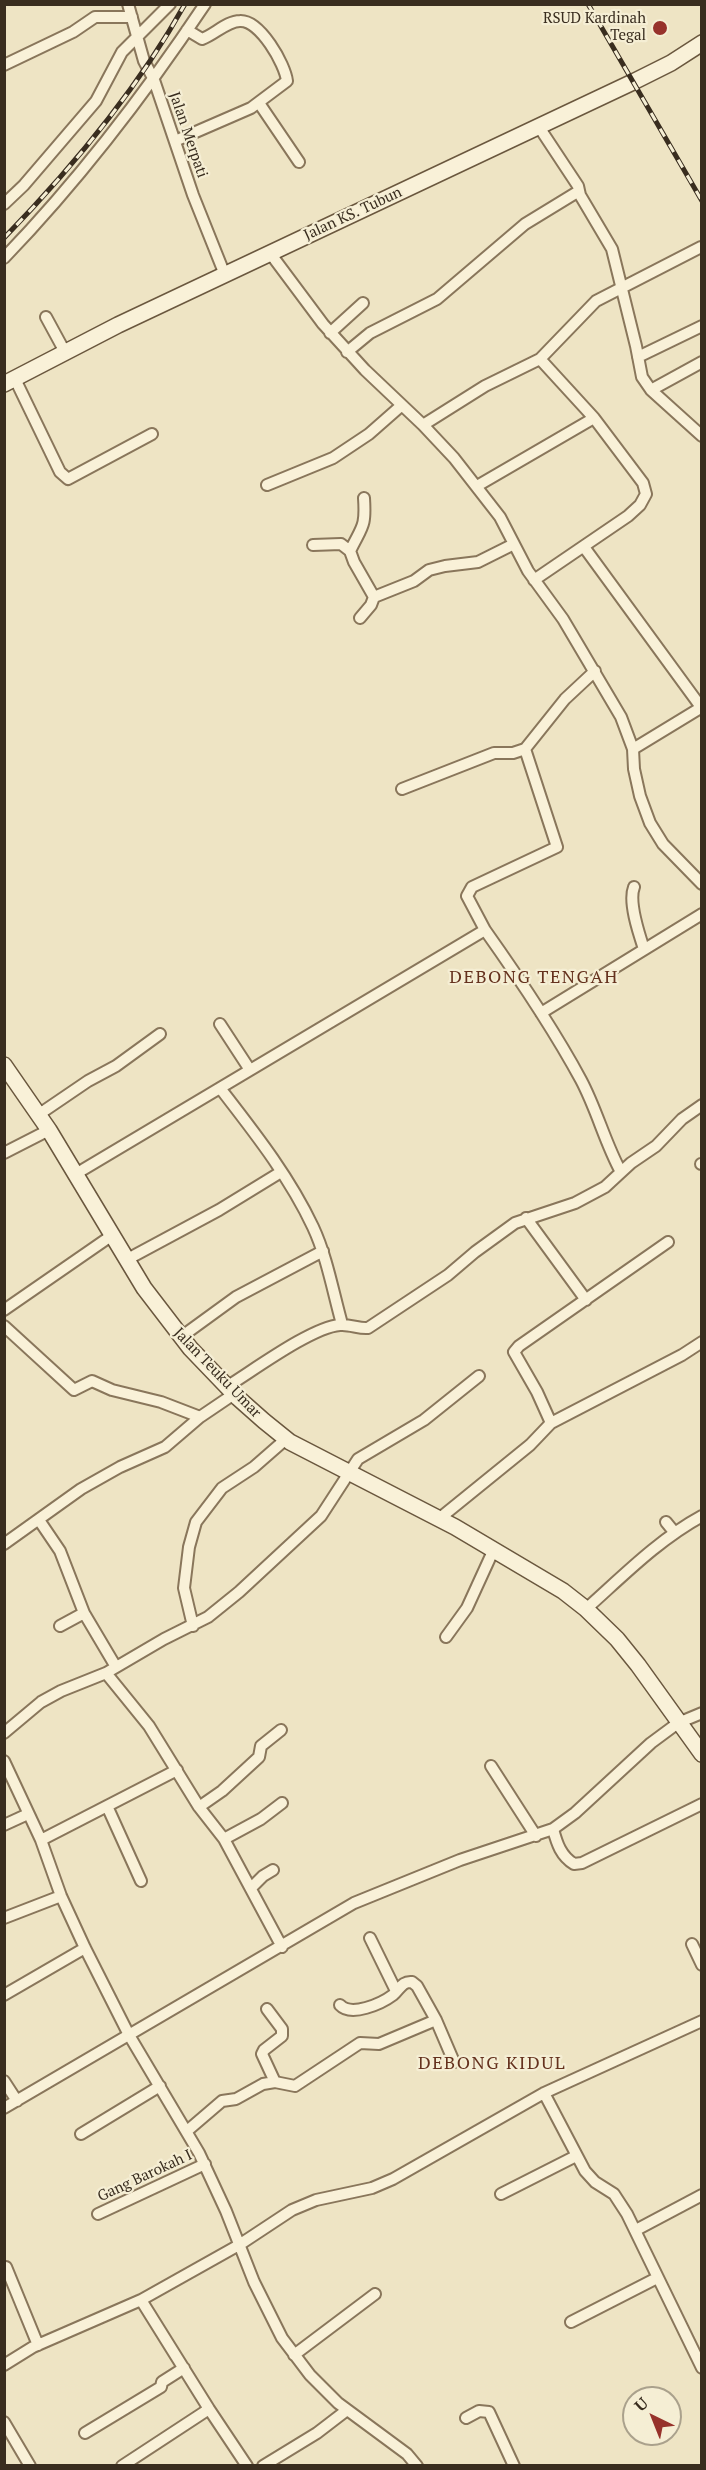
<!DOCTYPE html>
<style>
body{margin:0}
#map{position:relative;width:706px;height:2470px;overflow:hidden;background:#eee4c4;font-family:"PT Serif",serif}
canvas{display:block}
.frame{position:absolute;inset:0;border:6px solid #392d1f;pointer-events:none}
.north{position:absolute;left:622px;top:2386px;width:60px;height:60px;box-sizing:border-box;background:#f5eed4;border:2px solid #aaa18c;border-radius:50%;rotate:317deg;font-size:16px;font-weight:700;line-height:24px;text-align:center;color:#392d1f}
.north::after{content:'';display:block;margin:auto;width:21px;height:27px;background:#97322b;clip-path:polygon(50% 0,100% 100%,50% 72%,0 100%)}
</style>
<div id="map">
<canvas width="706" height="2470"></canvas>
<div class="frame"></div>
<div class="north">U</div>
</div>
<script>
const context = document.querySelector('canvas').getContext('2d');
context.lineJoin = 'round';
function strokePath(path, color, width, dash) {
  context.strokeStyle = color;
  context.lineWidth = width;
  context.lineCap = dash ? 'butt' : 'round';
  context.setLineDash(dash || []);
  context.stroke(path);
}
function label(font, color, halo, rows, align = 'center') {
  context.font = font + ' "PT Serif",serif';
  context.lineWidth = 4.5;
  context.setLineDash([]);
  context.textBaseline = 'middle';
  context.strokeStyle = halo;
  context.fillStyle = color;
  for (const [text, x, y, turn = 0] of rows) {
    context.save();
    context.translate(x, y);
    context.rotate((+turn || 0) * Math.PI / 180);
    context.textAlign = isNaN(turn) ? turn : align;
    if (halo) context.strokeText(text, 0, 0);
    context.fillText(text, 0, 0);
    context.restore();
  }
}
const minor = new Path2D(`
 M128 4 144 61 154 80 193 195 225 275
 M4 65 73 32 95 17H132
 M259 103 299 162
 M539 127 578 186 580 195 612 249 636 346 642 377 651 390 702 436
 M175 141 251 108 287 81C285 64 260 20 240 21 227 21 214 35 202 39L187 30
 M4 204 24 185 96 101 122 52 170 4
 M270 253 323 324 365 370 423 425 454 458 500 517 528 571 563 619 621 717 633 749 634 769 640 796 650 823 663 844 702 884
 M4 258C79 180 145 94 205 4
 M46 317 65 352
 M330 333 363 303
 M347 352 370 333 437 299 525 224 579 191
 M638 357 702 326
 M15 379 60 472 68 479 152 434
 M651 390 702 362
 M423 425 485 386 540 359 596 301 701 247
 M267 485 333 458 369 434 402 405
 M477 486 594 418
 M364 498C366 528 362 526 350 551L354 562 374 597 414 581 429 570 445 566 478 562 514 544
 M313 545 341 544 350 551
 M584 547 701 707
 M534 580 628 516 640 505 646 494 643 483 594 418 540 359
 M360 618 371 605 374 597
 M633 749 702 707
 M402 789 494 753H513L525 749 565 699 595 671
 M634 887C628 902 639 934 644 949
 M485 930 467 896 472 887 557 847 525 749
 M541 1013 702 914
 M220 1024 250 1070
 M220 1088C254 1132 289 1176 313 1227 327 1257 333 1292 342 1324
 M38 1115 88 1081 116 1066 160 1034
 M4 1153 49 1130
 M701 1164H702
 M74 1175 485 930C519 978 553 1028 581 1080 597 1110 605 1143 621 1172
 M526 1218 586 1300
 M126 1260 219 1210 281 1172
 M4 1310 111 1236
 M4 1326 74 1390 92 1381 112 1390 161 1402 200 1417
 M181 1337 236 1297 323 1251
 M228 1386C254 1370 312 1327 340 1325 350 1324 359 1329 368 1328L448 1275 475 1252 515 1223 575 1203 605 1187 631 1163 656 1146 682 1119 702 1105
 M551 1423 537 1392 514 1352 519 1346 668 1242
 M440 1518 530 1445 551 1423 682 1355 702 1342
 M39 1520 60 1551 84 1613 116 1667
 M666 1522 675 1533
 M4 1544 81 1489 120 1467 165 1447 200 1417 234 1394
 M586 1609C623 1576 658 1540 702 1516
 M60 1626 84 1613
 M193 1626 184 1588 189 1547 196 1522 222 1488 254 1467 286 1439
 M446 1637 467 1608 494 1549
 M106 1673 149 1726 199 1807 224 1839 282 1947
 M4 1733 41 1702 61 1691 106 1673 164 1639 208 1617 239 1592 321 1516 358 1459 424 1420 479 1376
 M4 1761 41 1840 61 1896 85 1948 129 2035 199 2153 226 2211 254 2282 282 2338 310 2375 338 2403 407 2454 417 2466
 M491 1766 536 1836
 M107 1806 141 1881
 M199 1807 222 1791 259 1757 261 1746 281 1730
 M4 1825 28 1814
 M553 1829C557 1844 561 1856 574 1864L582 1863 702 1804
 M224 1839 261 1819 282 1803
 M41 1840 177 1770
 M251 1888 263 1876 273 1870
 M4 1918 61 1896
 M370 1938 396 1991
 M692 1944 702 1965
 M4 1995 85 1948
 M340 2005C351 2017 381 2004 393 1995 400 1989 402 1981 412 1982L417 1986 436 2020 454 2062
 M267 2009 282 2029V2036L264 2050 262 2054 275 2082
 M4 2081 17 2101
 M544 2093 585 2171 595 2182 614 2194 627 2214 702 2368
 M4 2108 354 1903 460 1860 553 1829 575 1813 651 1743 678 1723 702 1713
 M187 2131 222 2101 236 2099 263 2084 275 2082 295 2086 360 2043 379 2044 436 2020
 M81 2134 160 2086
 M501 2194 576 2156
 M98 2214 205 2164
 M636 2230 702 2195
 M6 2267 38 2345
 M141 2300 209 2409 247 2466
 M571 2322 657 2278
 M294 2355 375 2294
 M4 2365 33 2347 141 2300 239 2245 292 2210 316 2200 372 2188 393 2179 544 2093 702 2021
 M466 2418 479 2411 489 2412 514 2466
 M4 2422 30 2466
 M85 2433 161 2387 162 2382 184 2368
 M122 2466 209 2409
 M263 2466 317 2433 347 2410`);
const secondary = new Path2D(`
 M4 384 118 325 633 82 671 63 702 43
 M4 1065 49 1130 144 1288 190 1348 238 1398 264 1421 290 1442 455 1527 563 1591 586 1609 617 1639 638 1665 702 1754`);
strokePath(minor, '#89765b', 14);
strokePath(secondary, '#6a573e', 18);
strokePath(minor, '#f9f1d8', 10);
strokePath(secondary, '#f9f1d8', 15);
const rail = new Path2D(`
 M588 4 702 201
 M4 238C72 168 137 90 185 4`);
strokePath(rail, '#392d1f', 5);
strokePath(rail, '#f5eed4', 3, [9]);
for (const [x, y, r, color] of [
 [660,28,8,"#97322b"]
]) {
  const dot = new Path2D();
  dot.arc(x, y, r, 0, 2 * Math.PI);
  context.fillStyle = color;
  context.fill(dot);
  strokePath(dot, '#f5eed4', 2);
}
label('15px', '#392d1f', '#f5eed4', [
 ["RSUD Kardinah",646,19],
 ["Tegal",646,36]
], 'right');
label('15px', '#392d1f', '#f5eed4', [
 ["Jalan Merpati",188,135,71],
 ["Jalan KS. Tubun",353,214,-25],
 ["Jalan Teuku Umar",217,1373,46],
 ["Gang Barokah I",145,2176,-25]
]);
context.letterSpacing = '1.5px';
label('18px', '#65321e', '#f5eed4', [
 ["DEBONG TENGAH",534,978],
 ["DEBONG KIDUL",492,2064]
]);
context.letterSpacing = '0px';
</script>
